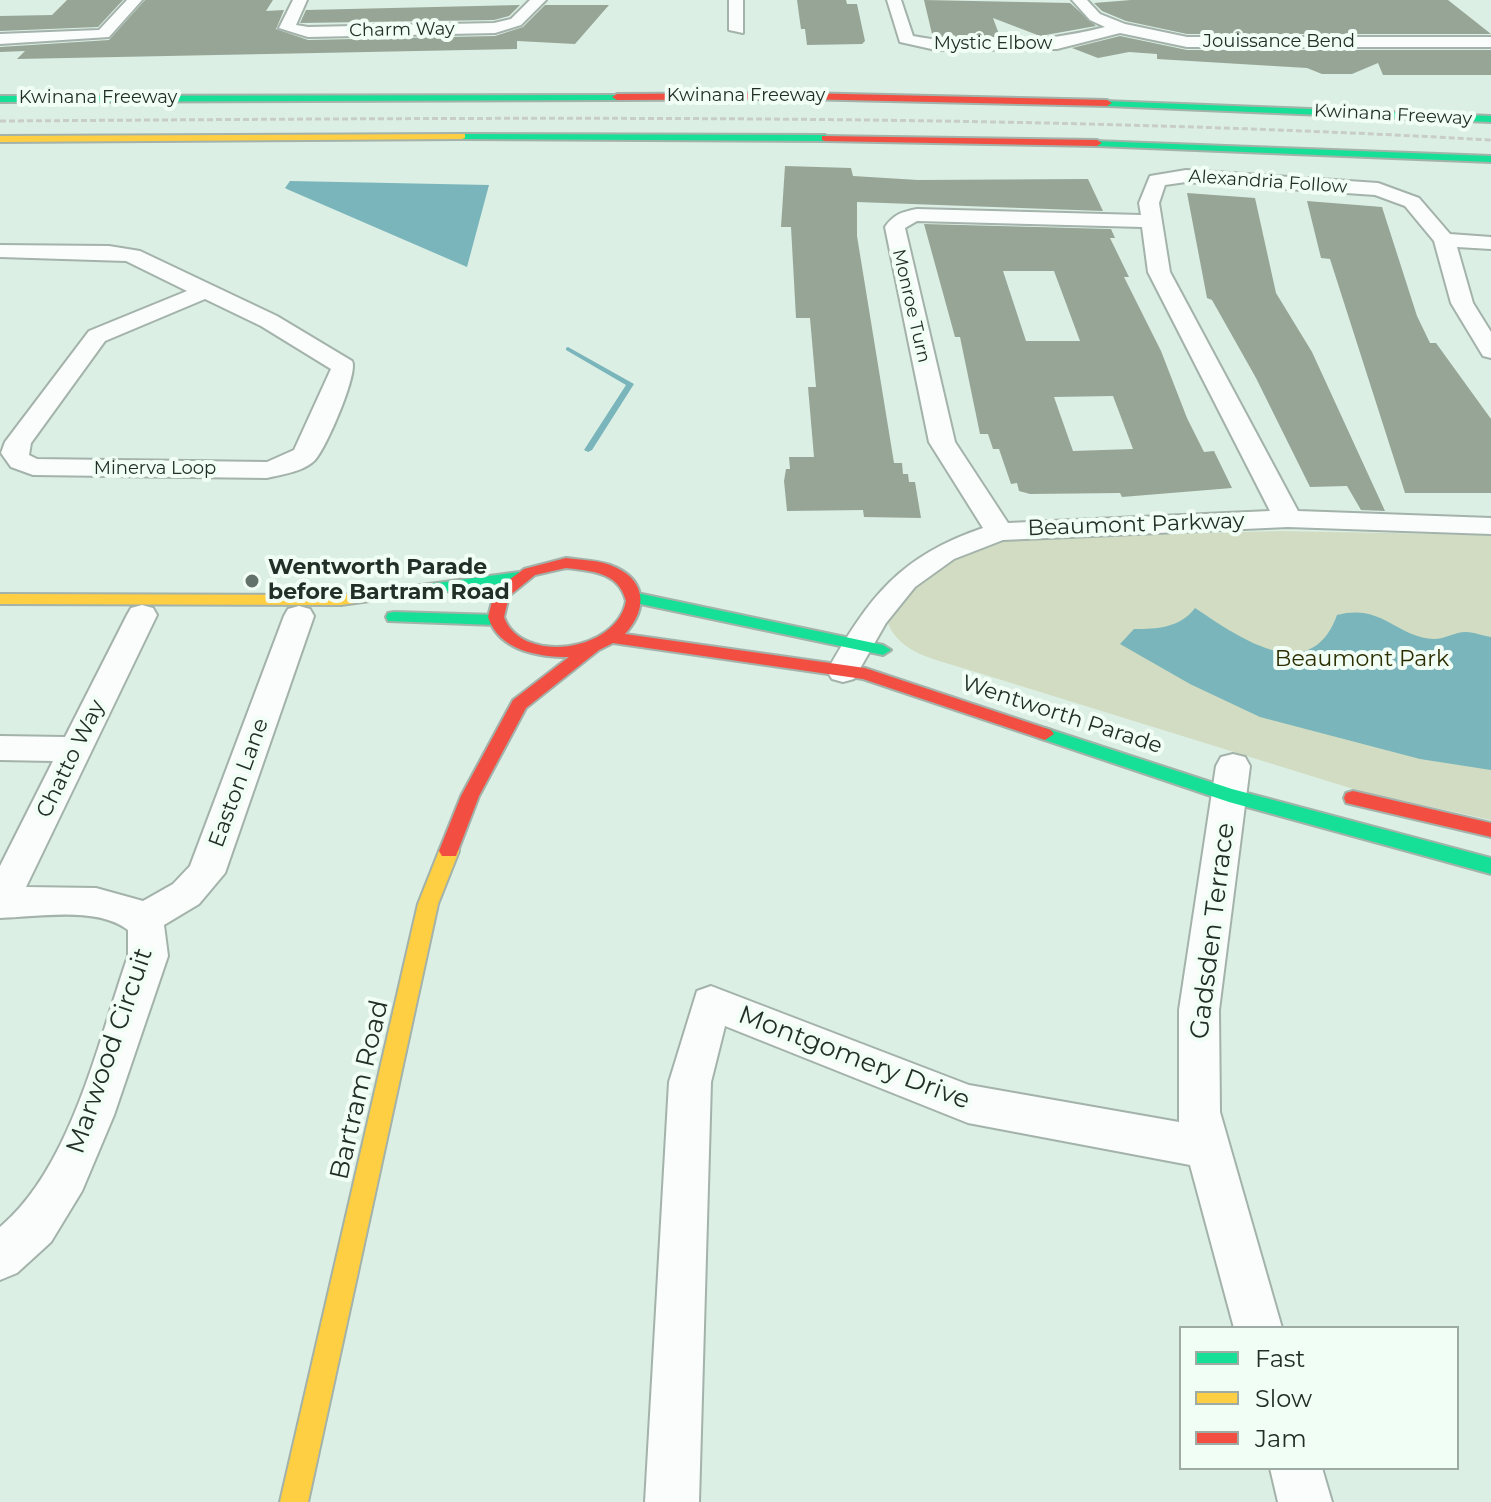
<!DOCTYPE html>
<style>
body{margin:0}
#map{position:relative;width:1491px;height:1502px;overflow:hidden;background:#dcefe4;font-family:Montserrat,sans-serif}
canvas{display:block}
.legend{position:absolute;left:1179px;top:1326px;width:280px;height:144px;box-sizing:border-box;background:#f1fef6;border:2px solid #9eaba4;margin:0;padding:10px 14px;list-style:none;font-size:24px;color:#222f28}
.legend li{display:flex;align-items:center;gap:16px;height:40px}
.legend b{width:40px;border:2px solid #9eaba4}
</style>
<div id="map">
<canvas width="1491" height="1502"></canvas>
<ul class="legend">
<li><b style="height:10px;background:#16e098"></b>Fast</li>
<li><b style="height:10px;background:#ffcf43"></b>Slow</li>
<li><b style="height:10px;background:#f24e42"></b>Jam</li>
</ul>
</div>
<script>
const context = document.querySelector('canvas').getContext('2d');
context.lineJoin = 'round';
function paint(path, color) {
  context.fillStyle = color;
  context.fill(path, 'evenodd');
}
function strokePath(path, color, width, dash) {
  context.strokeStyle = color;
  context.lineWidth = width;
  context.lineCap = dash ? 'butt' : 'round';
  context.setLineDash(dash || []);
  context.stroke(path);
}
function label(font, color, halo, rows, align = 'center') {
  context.font = font + ' Montserrat,sans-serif';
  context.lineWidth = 8;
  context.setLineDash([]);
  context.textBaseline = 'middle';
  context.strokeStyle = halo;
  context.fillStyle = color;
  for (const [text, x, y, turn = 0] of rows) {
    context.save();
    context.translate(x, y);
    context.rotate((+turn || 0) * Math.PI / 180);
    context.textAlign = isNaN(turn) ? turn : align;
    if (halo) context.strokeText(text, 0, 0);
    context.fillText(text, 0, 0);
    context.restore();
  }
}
paint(new Path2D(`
 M1281 531 1491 535V820L1363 792 966 669C935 659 899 654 887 621L920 578 952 558 1007 538Z`), '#d2dcc2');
paint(new Path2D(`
 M290 181 489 185 467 267 289 190 285 188Z
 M1195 608C1236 635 1310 690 1337 615 1382 603 1396 637 1434 639 1445 639 1455 632 1466 632 1474 632 1483 636 1491 637V770L1420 759 1260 717 1190 684 1120 644 1134 629C1157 629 1180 628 1195 608Z`), '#79b5bb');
paint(new Path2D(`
 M568 347 634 384 592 450 588 452 584 450 626 385 566 350V348Z`), '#79b5bb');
paint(new Path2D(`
 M67 0H123L98 27 0 31V16L52 15Z
 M145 0H273L266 11 284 10 276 29 308 40 495 36 523 27 545 5H609L575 44 517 41V49L17 59 25 51 0 52V47L109 40Z
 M797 0H846L847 4H857L865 41 862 44 807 45 805 29H801Z
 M924 0 1070 3 1096 26 1040 36 993 18 1000 37H937L932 34Z
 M1131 0H1448L1491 34H1187L1126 21 1102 11 1094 3Z
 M520 5 509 16 494 20 300 23 306 10Z
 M1120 36 1187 50H1491V75H1383L1378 63 1352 74H1322L1307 68 1157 59V54L1129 52 1098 58 1072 48Z
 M785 166 851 168 853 176 918 180 1088 179 1103 211 857 202V236L894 463H902L903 474H908L909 482H915L921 518 864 517 863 510 787 511 784 481 786 469H790L789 457H814L808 387H816L810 318H796L791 227H781Z
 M1187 193 1255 198 1276 293 1312 352 1385 511 1361 510 1347 486 1310 487 1256 378 1212 300 1207 298Z
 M1307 201 1382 207 1417 316 1430 343H1436L1491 419V493H1405L1330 259 1321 258Z
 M924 224 1111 229 1115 238H1110L1129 277H1124L1161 351 1187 418 1204 452 1214 451 1232 488 1122 497 1120 493 1030 494 1019 491 1017 483 1011 484 999 449H993L988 434H980L960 337H955ZM1003 271H1054L1080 341H1026ZM1113 396 1133 449 1073 451 1054 397Z`), '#96a596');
const street = new Path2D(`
 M127 0H142L109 37 0 44V34L99 30Z
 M293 0H307L296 25 308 27 494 23 511 19 530 0H546L521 25 495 33 308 37 279 28Z
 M729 0H743V33L729 30Z
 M887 0H901L913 36C974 48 1045 42 1105 27L1090 20 1072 0H1087L1100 14 1125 24 1187 37H1491V47H1187L1120 33 1057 49 936 50 900 42Z
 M1186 170 1378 183 1419 198 1450 234 1491 237V249L1457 247 1473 303 1491 332V358L1483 356 1451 303 1434 241 1405 206 1375 195 1186 182 1165 185 1159 203 1170 272 1298 511 1491 518V534L1288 527 1003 540 954 559 915 587 886 623 854 679 843 682 832 679 827 671C869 597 900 556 983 528L929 442 885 227C894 214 902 212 917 209L1141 215 1139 203 1150 176ZM917 221 1142 227 1148 272 1270 511 1008 523 955 442 905 228Z
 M0 245 109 246 140 251 277 316 352 361C359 372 326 449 315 460 303 472 283 474 267 478L33 475 11 467 1 453 5 442 89 331 187 291 126 261 0 257ZM205 299 261 326 331 369 294 450 267 462 37 459 29 455 31 443 105 341Z
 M142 605 153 608 157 615 26 887 96 888 143 901 173 884 190 866 284 616 288 609 299 606 310 609 314 616 225 873 199 904 164 925 168 956 114 1115 82 1191 51 1242 17 1273 0 1280V1227C71 1168 98 1041 128 956V930C97 906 38 917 0 918V866L53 761 0 760V736L65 737 127 615 131 608Z
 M1233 754 1245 757 1250 766 1219 1010 1220 1112 1282 1328H1234L1190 1165 968 1123 725 1026 711 1082 699 1502H645L669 1082 697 991 711 986 969 1085 1179 1122V1010L1216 766 1221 757Z
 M1270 1468H1322L1332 1502H1278Z`);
const fast = new Path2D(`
 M620 95 617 100 0 102V96Z
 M1104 101 1491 116V122L1107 106Z
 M459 134 825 135 830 138 825 141 462 139 459 138Z
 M1094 141 1491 156V162L1097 146 1094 145Z
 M519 572 527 577 525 580 414 596 406 591 414 586Z
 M637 593 883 645 891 650 883 655 631 602 629 598 631 594Z
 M394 612 496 615 504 620 496 625 388 621 386 617 388 613Z
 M1045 728 1232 789 1491 858V874L1229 802 1039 738 1036 734Z`);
const slow = new Path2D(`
 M465 134V138L462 139 0 142V136Z
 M414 586 420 588 422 591 420 594 341 605 0 604V594L341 595Z
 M449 844 456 846 459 851 438 904 308 1502H280L418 904 439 851 442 846Z`);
const jam = new Path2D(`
 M801 93 1107 100 1112 103 1107 106 801 99 617 100 612 97 617 94Z
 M822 136 1097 140 1102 143 1097 146 825 141 822 140Z
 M566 558C581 560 596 560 610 565 646 578 649 608 625 634L865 668 1051 730 1054 734 1045 740 863 679 613 643 599 650 526 708 479 796 456 856H442L439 851 461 796 513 700 569 657C537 657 499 650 488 617L495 590 524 569ZM566 568C591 571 619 572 626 601 617 652 521 665 504 617L509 596 535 575Z
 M1353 791 1491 823V837L1346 803 1344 798 1346 793Z`);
strokePath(street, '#a3b2aa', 4);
strokePath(fast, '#a3b2aa', 4);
strokePath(slow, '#a3b2aa', 4);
strokePath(jam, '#a3b2aa', 4);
paint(street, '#fafdfb');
paint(fast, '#16e098');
paint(slow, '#ffcf43');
paint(jam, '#f24e42');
strokePath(new Path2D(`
 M0 121C497 118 994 112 1491 140`), '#c8cdca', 3, [6, 3]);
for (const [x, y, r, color] of [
 [252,581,8,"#63726a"]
]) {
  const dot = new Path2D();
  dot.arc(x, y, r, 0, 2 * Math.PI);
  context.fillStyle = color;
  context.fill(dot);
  strokePath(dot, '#f1fef6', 3);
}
label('18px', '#222f28', '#f1fef6', [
 ["Charm Way",402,30,-1],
 ["Jouissance Bend",1279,42],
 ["Mystic Elbow",993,44],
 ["Kwinana Freeway",746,96],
 ["Kwinana Freeway",98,98],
 ["Kwinana Freeway",1393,115,3],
 ["Alexandria Follow",1268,182,4],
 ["Monroe Turn",911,306,77],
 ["Minerva Loop",155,469]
]);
label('22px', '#222f28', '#f1fef6', [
 ["Beaumont Parkway",1136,525,-2],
 ["Wentworth Parade",1062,715,18],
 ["Chatto Way",71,759,-64],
 ["Easton Lane",239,783,-70]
]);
label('bold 22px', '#222f28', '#f1fef6', [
 ["Wentworth Parade",268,568],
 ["before Bartram Road",268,593]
], 'left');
label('22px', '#2c2d00', '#f1fef6', [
 ["Beaumont Park",1362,660]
]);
label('26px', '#222f28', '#f1fef6', [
 ["Gadsden Terrace",1213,931,-83],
 ["Marwood Circuit",110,1051,-71],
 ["Montgomery Drive",854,1058,21],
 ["Bartram Road",360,1090,-77]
]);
</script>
